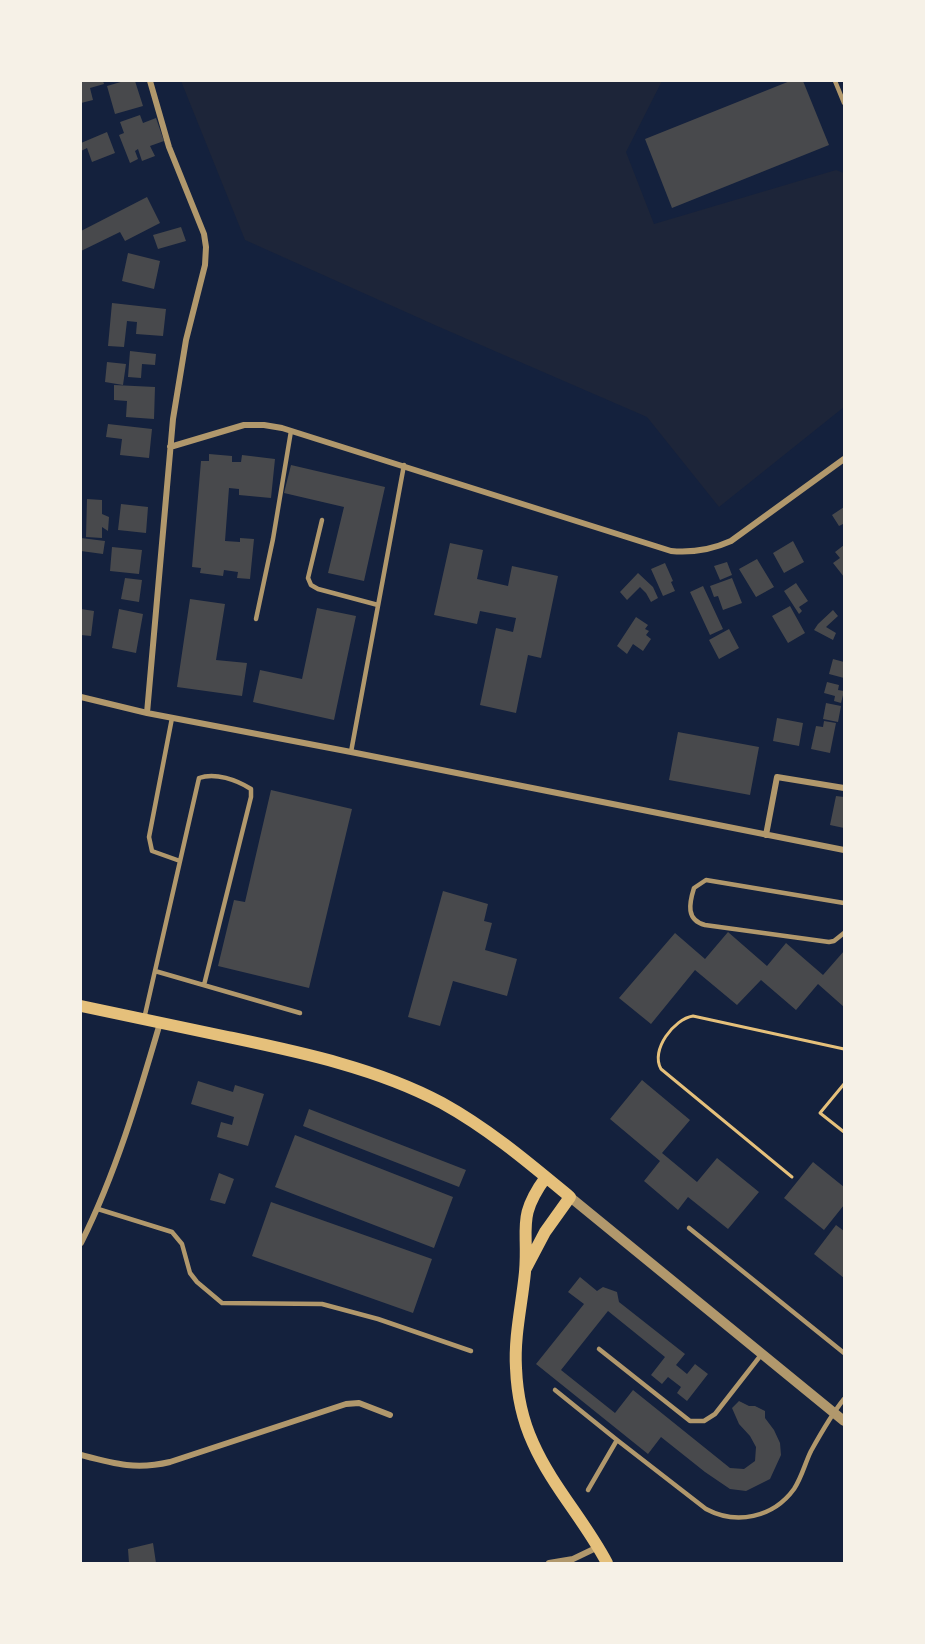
<!DOCTYPE html>
<style>
body{margin:0}
#map{position:relative;width:925px;height:1644px;overflow:hidden;background:#14213d;font-family:"PT Sans Narrow",sans-serif}
canvas{display:block}
.frame{position:absolute;inset:0;border:82px solid #f6f1e7;pointer-events:none}
</style>
<div id="map">
<canvas width="925" height="1644"></canvas>
<div class="frame"></div>
</div>
<script>
const context = document.querySelector('canvas').getContext('2d');
context.lineJoin = 'round';
function paint(path, color) {
  context.fillStyle = color;
  context.fill(path, 'evenodd');
}
function strokePath(path, color, width, dash) {
  context.strokeStyle = color;
  context.lineWidth = width;
  context.lineCap = dash ? 'butt' : 'round';
  context.setLineDash(dash || []);
  context.stroke(path);
}
paint(new Path2D(`
 M181 81H662L626 152 654 224 836 170 844 173V407L719 507 647 417 437 326 245 240Z`), '#1d2539');
paint(new Path2D(`
 M81 81H103L104 84 90 88 93 100 81 103Z
 M124 81H135L143 106 115 114 107 86Z
 M790 81H803L829 145 672 208 645 139Z
 M140 115 143 123 156 118 164 141 150 146 155 156 142 161 138 149 135 151 138 159 130 163 119 135 124 133 120 122Z
 M107 132 115 153 92 162 87 148 81 151V143Z
 M147 197 160 223 125 241 120 232 81 251V231Z
 M181 227 186 241 158 249 153 235Z
 M128 253 160 261 154 289 122 281Z
 M112 303 166 309 163 336 136 334 137 322 127 321 124 347 108 346Z
 M130 351 156 354 155 365 142 364 141 378 128 377Z
 M107 362 126 364 123 385 105 382Z
 M114 385 155 387 154 419 126 417 127 401 114 400Z
 M108 424 152 429 149 458 120 455 122 439 106 437Z
 M209 454 232 456V462H241L242 455 275 459 271 498 239 495V489L229 488 225 541 240 542V538L254 539 250 579 237 578 238 572 224 570 223 576 200 573 201 568 192 567 201 461H209Z
 M291 465 385 487 364 581 328 573 344 507 284 493Z
 M87 499 102 500V514L109 517 108 531 102 527V538L86 537Z
 M121 504 148 507 146 533 118 530Z
 M844 507V526L843 524 839 526 832 515Z
 M81 538 105 541 103 554 81 551Z
 M793 541 804 562 784 573 773 553Z
 M450 543 483 550 477 579 508 586 512 566 558 576 541 658 528 655 516 713 480 705 496 628 513 632 516 618 480 611 477 624 434 615Z
 M844 545V577L833 563 840 558 835 552Z
 M112 547 142 550 139 574 110 571Z
 M757 559 774 587 756 597 739 569Z
 M727 562 732 575 720 580 714 566Z
 M665 563 673 581 671 582 675 591 663 596 651 569Z
 M638 573 653 587 658 598 651 602 646 593 640 587 627 600 620 592Z
 M125 578 142 580 139 602 121 599Z
 M732 578 742 603 723 610 718 596 714 597 710 586Z
 M796 583 808 601 799 607 802 611 799 614 784 591Z
 M703 586 723 629 710 635 690 592Z
 M190 599 225 604 216 660 247 663 242 696 177 687Z
 M790 606 805 633 788 643 772 616Z
 M317 608 356 616 334 720 253 702 260 670 302 679Z
 M81 609 94 611 91 636 81 635Z
 M119 609 143 614 136 653 112 648Z
 M833 610 838 616 826 627 836 633 833 640 814 630 818 624Z
 M636 617 648 625 645 629 649 631 646 635 651 639 643 651 633 644 627 654 617 646Z
 M729 629 739 648 719 659 709 640Z
 M833 659 844 662V678L829 674Z
 M827 682 839 685 838 690 844 691 841 703 834 701 835 696 824 693Z
 M826 703 841 706 838 722 823 719Z
 M777 718 803 723 799 746 773 741Z
 M824 721 836 723 830 753 811 749 816 726 823 727Z
 M678 732 759 747 750 795 669 780Z
 M271 790 352 809 309 988 218 966 234 900 245 902Z
 M836 796 844 797V828L830 825Z
 M443 891 488 904 484 921 492 923 485 950 517 959 507 996 453 981 440 1026 408 1017Z
 M728 932 767 966 786 943 823 975 844 951V1007L818 984 796 1010 761 980 737 1005 695 970 651 1024 619 998 675 933 705 959Z
 M642 1080 690 1120 662 1153 697 1182 717 1158 759 1192 728 1229 688 1197 678 1210 644 1181 660 1161 610 1119Z
 M198 1081 233 1092 235 1085 264 1094 248 1146 217 1137 221 1122 232 1125 234 1117 191 1104Z
 M309 1109 466 1170 459 1187 303 1126Z
 M295 1135 453 1197 434 1248 275 1187Z
 M813 1162 844 1187V1205L824 1230 784 1198Z
 M219 1173 234 1179 225 1204 210 1200Z
 M271 1202 432 1259 413 1313 252 1256Z
 M836 1225 844 1231V1278L814 1254Z
 M580 1277 597 1291 603 1287 617 1292 619 1302 685 1354 676 1365 687 1374 695 1364 708 1374 687 1401 677 1393 681 1387 668 1377 662 1384 651 1375 665 1357 608 1311 561 1370 615 1413 633 1390 730 1468 744 1469 755 1461 756 1447 750 1436 739 1424 732 1408 739 1401 749 1406H755L765 1411V1418L774 1430 780 1443 781 1455 770 1479 746 1491 730 1489 705 1472 661 1437 648 1454 536 1364 584 1304 568 1292Z
 M153 1543 156 1563H129L128 1549Z`), '#48494c');
strokePath(new Path2D(`
 M844 1084 820 1113 844 1132
 M792 1177 661 1069C650 1050 674 1019 693 1016L844 1049`), '#e5c07b', 3);
strokePath(new Path2D(`
 M835 81 844 103
 M322 520 308 578 311 585 318 589 378 605
 M256 619 273 539 291 431
 M172 718 149 837 152 851 180 861
 M351 752 404 465
 M844 903 706 880 694 888C689 904 686 920 705 925L829 942 834 941 844 933
 M155 971 300 1013
 M144 1019 199 778C215 772 237 780 251 789V797L204 985
 M98 1209 172 1232 182 1244 190 1273 197 1282 222 1303 322 1304 378 1319 471 1351
 M689 1228 844 1353
 M599 1349 690 1421H704L715 1414 761 1355
 M555 1390 617 1440 706 1509C736 1525 773 1518 794 1489 802 1477 805 1463 811 1451 821 1433 831 1415 844 1399
 M588 1490 617 1440`), '#b1986c', 4.5);
strokePath(new Path2D(`
 M170 447 244 425H264L282 428 671 551C693 553 711 550 731 541L844 459
 M81 697 147 713 351 752 844 850
 M147 713 173 419 186 340 205 265 206 247 204 234 169 147 150 81
 M766 835 777 777 844 788
 M81 1243C116 1173 138 1098 160 1023
 M81 1455C115 1464 136 1470 170 1462L346 1404 359 1403 390 1415
 M549 1563 573 1559 598 1547`), '#b1986c', 6);
strokePath(new Path2D(`
 M570 1197 844 1421`), '#b1986c', 10);
strokePath(new Path2D(`
 M81 1006C130 1016 179 1027 228 1037 299 1052 377 1068 442 1103 489 1129 529 1163 570 1197L545 1232 525 1270
 M546 1177C516 1218 529 1228 525 1272 522 1304 514 1336 516 1368 517 1393 522 1419 533 1443 552 1486 585 1521 607 1563`), '#e5c07b', 12);
</script>
